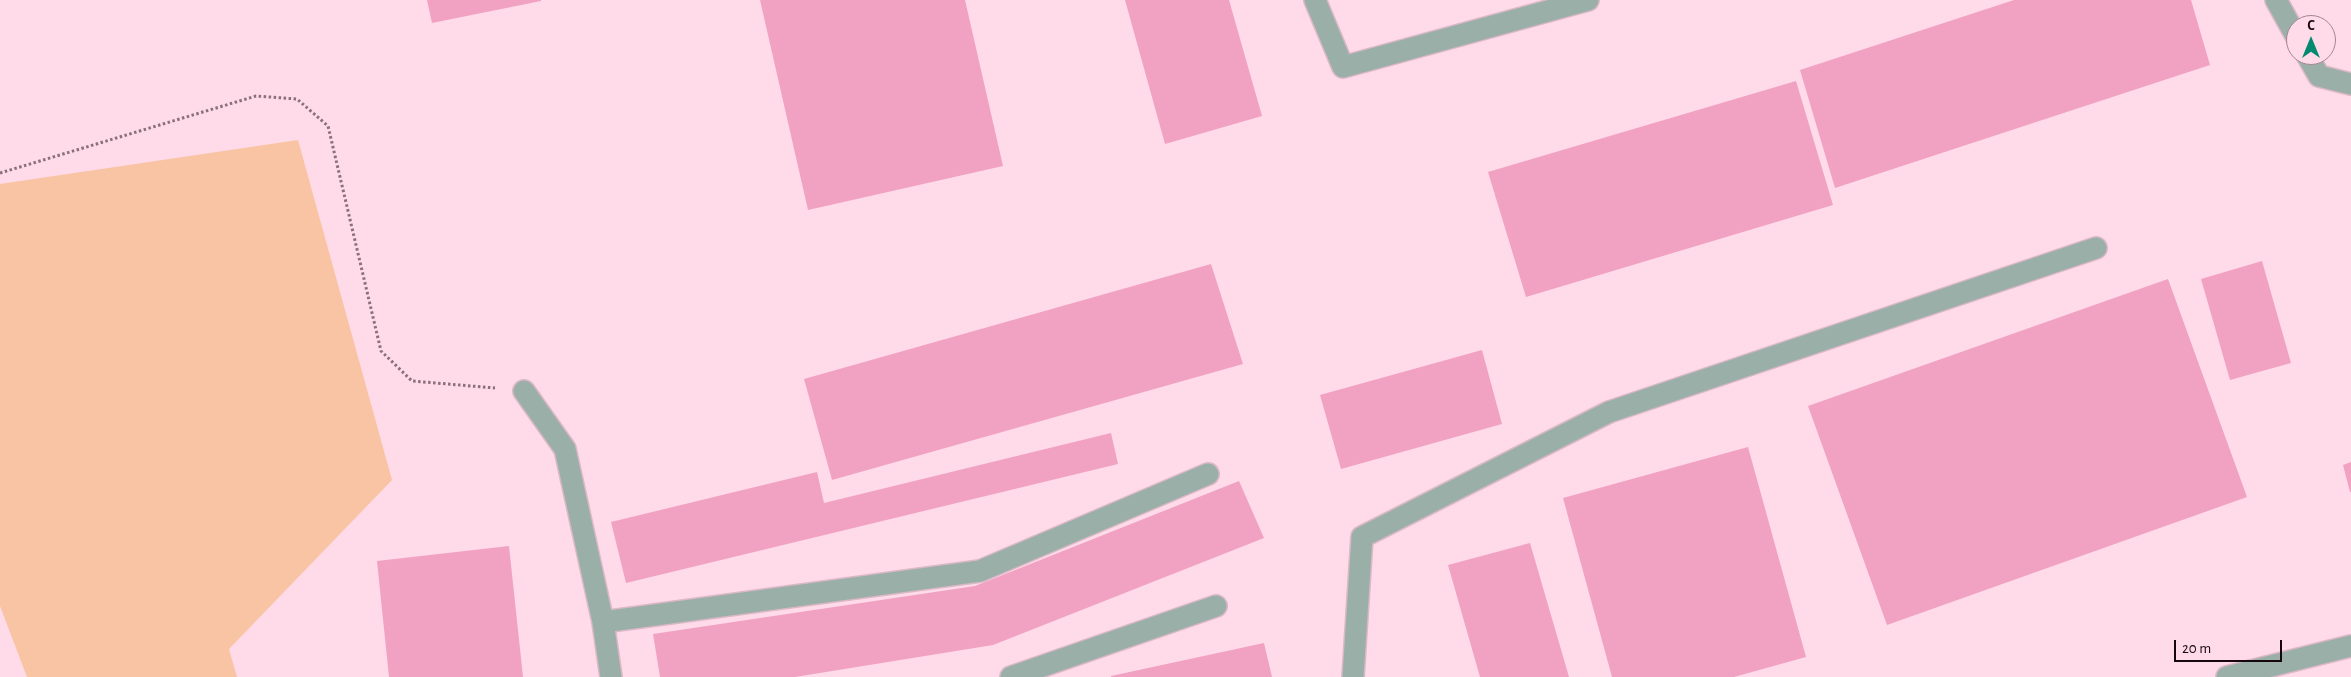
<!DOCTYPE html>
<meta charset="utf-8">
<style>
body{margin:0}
#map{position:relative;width:2351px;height:677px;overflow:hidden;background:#ffdae8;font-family:"Alegreya Sans",sans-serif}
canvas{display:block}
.north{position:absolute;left:2286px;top:15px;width:50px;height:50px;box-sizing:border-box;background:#ffdae8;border:1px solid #a18690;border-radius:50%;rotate:0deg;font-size:14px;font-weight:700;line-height:20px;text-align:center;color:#15070d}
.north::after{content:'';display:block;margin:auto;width:18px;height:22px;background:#018a70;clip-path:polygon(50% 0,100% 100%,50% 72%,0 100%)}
.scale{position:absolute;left:2174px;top:640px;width:108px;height:22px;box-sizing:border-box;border:2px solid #15070d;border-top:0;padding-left:6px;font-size:15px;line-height:18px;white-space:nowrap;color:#15070d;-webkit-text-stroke:4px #ffdae8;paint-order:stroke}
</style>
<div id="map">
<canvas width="2351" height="677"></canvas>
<div class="north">С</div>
<div class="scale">20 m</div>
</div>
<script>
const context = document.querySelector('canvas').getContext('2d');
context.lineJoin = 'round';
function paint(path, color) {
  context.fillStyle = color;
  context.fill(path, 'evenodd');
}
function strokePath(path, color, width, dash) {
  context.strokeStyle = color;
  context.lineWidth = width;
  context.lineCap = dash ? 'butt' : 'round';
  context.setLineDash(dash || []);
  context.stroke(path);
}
paint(new Path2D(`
 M298 140 392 480 229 649 237 677H27L0 606V184Z`), '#f8c4a3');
paint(new Path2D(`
 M427 0H541V1L432 23Z
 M760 0H965L1003 166 808 210Z
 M1125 0H1229L1262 116 1165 144Z
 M2014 0H2191L2210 65 1835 188 1800 70Z
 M1796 81 1833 205 1526 297 1488 172Z
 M2262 261 2291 363 2230 380 2201 279Z
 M1211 264 1243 364 832 480 804 379Z
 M2168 279 2247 497 1887 625 1808 406Z
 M1482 350 1502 424 1341 469 1320 395Z
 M1111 433 1118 464 626 583 611 522 817 472 824 503Z
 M1748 447 1806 657 1734 677H1612L1563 498Z
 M2351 462V492H2350L2343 465Z
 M1239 481 1264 538 993 645 795 677H660L653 634 975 586Z
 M1530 543 1569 677H1480L1448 565Z
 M509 546 523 677H389L377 561Z
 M1264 643 1272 677H1111V676Z`), '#f1a2c2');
const lane = new Path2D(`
 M1315 0 1343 67 1588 0
 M2276 0 2296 36
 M2307 55 2319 76 2351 84
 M524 391 565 449 603 622 611 677
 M603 622 980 571 1208 474
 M1011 677 1216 606
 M1353 677 1362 537 1609 412 2096 248
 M2227 677 2351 646`);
strokePath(lane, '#dab8c5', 24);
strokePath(new Path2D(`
 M0 173 256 96 297 99 328 126 381 351 412 381 495 388`), '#89707a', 3, [2.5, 2.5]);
strokePath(lane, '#9aafa8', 21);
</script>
